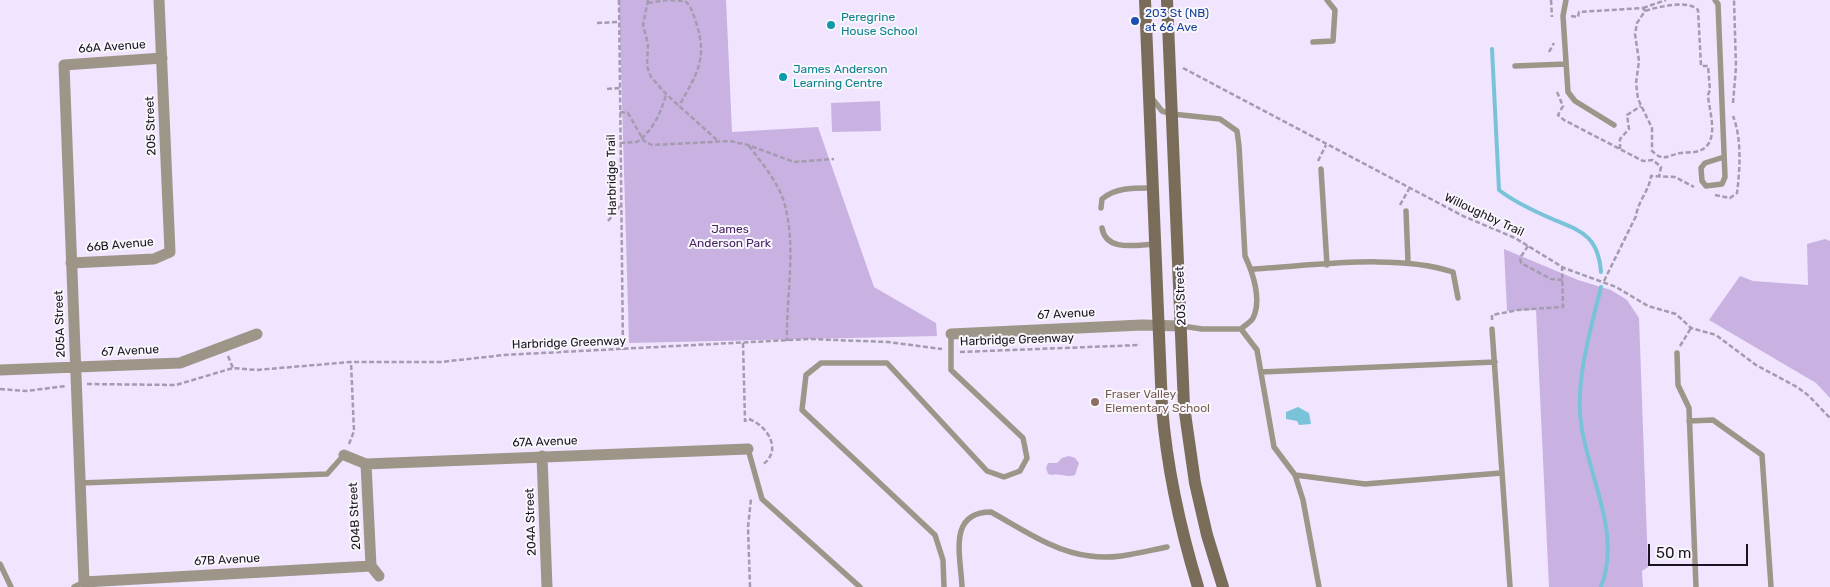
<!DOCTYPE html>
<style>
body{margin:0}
#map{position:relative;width:1830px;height:587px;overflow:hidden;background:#f0e4fe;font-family:Rubik,sans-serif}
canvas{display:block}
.scale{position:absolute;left:1648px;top:544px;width:100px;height:22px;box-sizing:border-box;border:2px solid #19141f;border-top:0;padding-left:6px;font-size:15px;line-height:18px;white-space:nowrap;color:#19141f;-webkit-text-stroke:4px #f9f6fc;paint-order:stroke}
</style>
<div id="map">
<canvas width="1830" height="587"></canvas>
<div class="scale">50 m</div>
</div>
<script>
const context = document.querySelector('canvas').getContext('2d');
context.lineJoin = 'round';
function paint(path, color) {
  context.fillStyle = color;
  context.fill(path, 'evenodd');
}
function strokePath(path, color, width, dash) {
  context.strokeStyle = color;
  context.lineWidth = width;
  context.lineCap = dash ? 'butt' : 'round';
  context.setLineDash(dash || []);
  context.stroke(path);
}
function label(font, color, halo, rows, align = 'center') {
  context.font = font + ' Rubik,sans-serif';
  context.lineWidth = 4;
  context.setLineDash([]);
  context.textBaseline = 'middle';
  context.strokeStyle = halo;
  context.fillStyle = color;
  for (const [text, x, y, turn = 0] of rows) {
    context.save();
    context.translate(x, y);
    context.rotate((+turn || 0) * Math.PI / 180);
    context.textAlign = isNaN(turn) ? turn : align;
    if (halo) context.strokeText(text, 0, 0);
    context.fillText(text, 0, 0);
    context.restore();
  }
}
paint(new Path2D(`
 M619 0H726L732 132 818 127 874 287 936 323 937 336 629 343Z
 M880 101 881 131 832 132 831 103Z
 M1825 239 1830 241V398L1816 383 1709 320 1740 276 1753 281 1808 285 1807 244Z
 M1504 249 1578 280 1611 290 1627 300 1639 318 1648 567 1642 571 1643 587H1549L1536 310 1507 311Z
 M1069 456 1075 458 1079 463 1075 475C1067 478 1061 473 1052 475L1048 474 1046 468 1048 463H1057L1062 458Z`), '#c9b2e2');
paint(new Path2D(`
 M1298 407 1309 413 1311 424 1299 425 1297 421 1286 419V412Z`), '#79c3d9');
strokePath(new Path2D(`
 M1492 49 1499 190C1513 201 1534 211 1550 218 1580 231 1598 234 1601 272
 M1601 287C1591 328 1575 381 1581 423 1588 477 1622 532 1601 587`), '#79c3d9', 4);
strokePath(new Path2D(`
 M619 0 623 350
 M648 0 643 25 648 44 647 66 651 77 666 94 718 141
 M1551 0 1552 17
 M648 3 666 0 685 1C692 7 693 14 696 22 708 60 697 73 679 106
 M1643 8 1666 0
 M1571 16 1578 17 1579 12 1643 8 1645 11 1637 23 1635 34 1639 61 1636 83 1638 99 1652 128V151C1664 162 1666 156 1680 153 1686 152 1693 153 1699 151 1721 143 1709 112 1708 95L1710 90 1708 66H1701L1698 10C1690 0 1660 6 1645 11
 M597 23 619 22
 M1549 52 1554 43
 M1183 68 1463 216 1515 238 1564 268 1616 287 1648 306 1676 314 1691 328 1716 335 1756 365 1797 387 1809 396 1830 418
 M607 89 620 88
 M1557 92 1563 106 1558 115 1564 120 1643 161 1653 160 1661 167 1659 177
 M1733 103 1736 67 1734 0
 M620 112 628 113 644 141 652 145 730 141 748 145 794 162 834 159
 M620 143 637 142C654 129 660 114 666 95
 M749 146C761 162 778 182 784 202 797 247 786 294 787 341
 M1620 149V139L1629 129 1627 115 1641 106
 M1318 161 1326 145
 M1715 195 1730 198 1737 193C1740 169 1742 139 1733 116
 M1400 205 1409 189
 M608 221 620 206
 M1528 246 1520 258 1521 263 1551 279 1563 280
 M1604 281 1636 216C1638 201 1649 191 1651 176L1675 177 1694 187
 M1492 320V315L1518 310 1563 307 1562 267
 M743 343 745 421 749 419C768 426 783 451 762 465
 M1680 346 1691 328
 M960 352 1140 345
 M228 356 233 368
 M87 384 176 385 233 368 256 370 351 362H441L504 355 809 339 888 342 942 349
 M0 389 26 391 66 386
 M349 444 354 431 351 362
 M750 587 748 527 751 499`), '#a49baf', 2.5, [5, 2.5]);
strokePath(new Path2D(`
 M1566 0 1563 16 1568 92 1575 101 1614 125
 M1715 0 1718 4 1725 177 1722 184 1706 186 1702 181 1701 168 1705 163 1724 157
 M1313 42 1333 41 1335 10 1327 0
 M1515 66 1566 64
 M1151 97 1162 111 1172 114 1220 119 1237 131 1239 146 1245 256C1253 273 1262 300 1253 318 1251 322 1244 326 1241 329
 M1321 169 1327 265
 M1101 208 1102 199C1116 187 1136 188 1153 188
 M1406 211 1408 262
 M1102 228C1106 252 1136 245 1155 244
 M1251 269C1311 266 1397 253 1453 272L1458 298
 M1182 326 1202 329H1241L1257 350 1274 447 1295 475 1303 500 1319 587
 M1492 329 1510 587
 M1677 353 1678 385 1689 408 1696 587
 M1261 372 1495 362
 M1689 421 1713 420 1762 455 1771 587
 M748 449 762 499 860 587
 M1295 475 1365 484 1501 473
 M80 483 327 474 344 455
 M0 564 11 587
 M74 587 84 582
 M944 587 943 560 935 535 802 410 806 375 821 363H887L987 471 1004 477 1020 471 1027 458 1023 438 951 370V334
 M962 587C961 557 947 512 991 512 1022 529 1054 552 1090 556 1115 560 1142 552 1167 547`), '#9e9589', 5.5);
strokePath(new Path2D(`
 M162 58 64 65 84 582 371 566
 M71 263 154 259 170 252 159 0
 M951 334 1142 325 1182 326
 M0 370 180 363 257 334
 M344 455 366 464 748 449
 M542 456 547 587
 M366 464 371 566
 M371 566 379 576`), '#9e9589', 11);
strokePath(new Path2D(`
 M1145 0 1162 407C1167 469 1180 528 1198 587
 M1167 0 1184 406 1195 483 1207 535 1223 587`), '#796d5a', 12);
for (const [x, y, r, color] of [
 [1135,21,5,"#1a4fb4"],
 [831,25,5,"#0f9aa8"],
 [783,77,5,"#0f9aa8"],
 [1095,402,5,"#8d6e63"]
]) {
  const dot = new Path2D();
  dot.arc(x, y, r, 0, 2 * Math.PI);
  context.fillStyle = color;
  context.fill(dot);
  strokePath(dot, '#f9f6fc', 2);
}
label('12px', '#164399', '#f9f6fc', [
 ["203 St (NB)",1145,14],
 ["at 66 Ave",1145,28]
], 'left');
label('12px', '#0d838f', '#f9f6fc', [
 ["Peregrine",841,18],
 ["House School",841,32],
 ["James Anderson",793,70],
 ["Learning Centre",793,84]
], 'left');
label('12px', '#19141f', '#f9f6fc', [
 ["66A Avenue",112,47,-4],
 ["205 Street",151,126,-92],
 ["Harbridge Trail",612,175,-91],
 ["Willoughby Trail",1484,215,25],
 ["66B Avenue",120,245,-5],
 ["203 Street",1181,296,-92],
 ["67 Avenue",1066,314,-3],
 ["205A Street",60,324,-92],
 ["Harbridge Greenway",1017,340,-2],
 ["Harbridge Greenway",569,343,-2],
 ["67 Avenue",130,351,-3],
 ["67A Avenue",545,442,-2],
 ["204B Street",355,516,-93],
 ["204A Street",531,522,-92],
 ["67B Avenue",227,560,-3]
]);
label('12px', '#452262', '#f9f6fc', [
 ["James",730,230],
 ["Anderson Park",730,244]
]);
label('12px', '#785e54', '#f9f6fc', [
 ["Fraser Valley",1105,395],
 ["Elementary School",1105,409]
], 'left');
</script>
